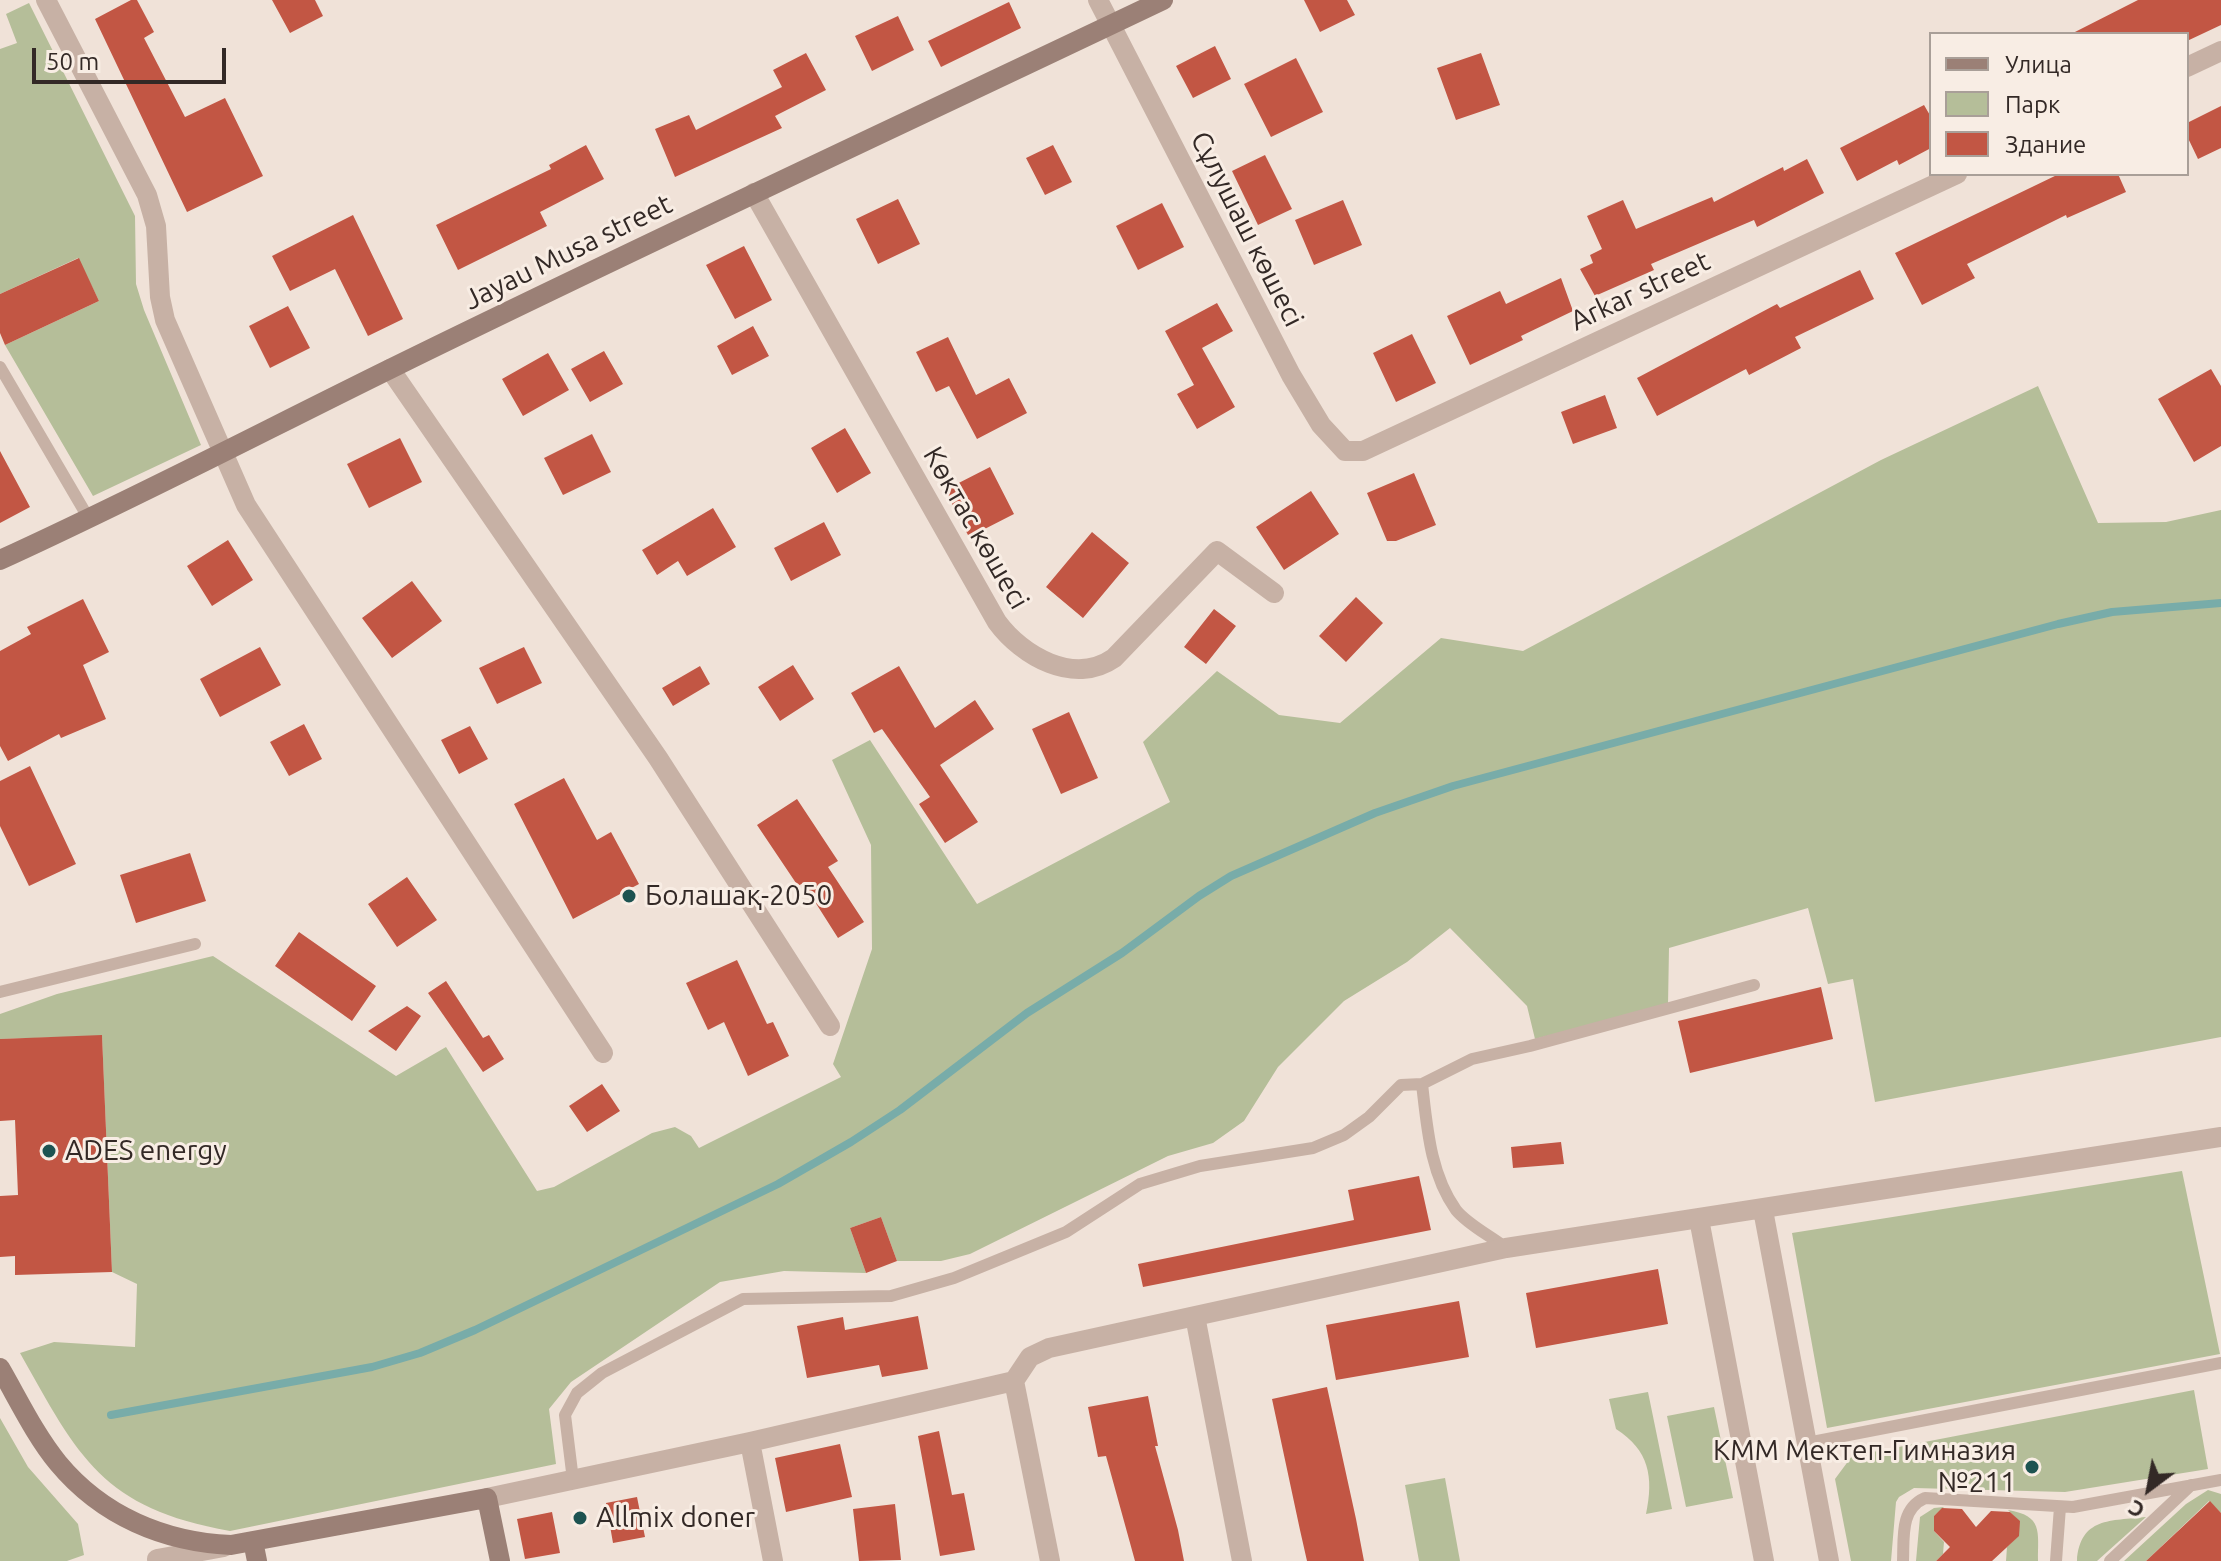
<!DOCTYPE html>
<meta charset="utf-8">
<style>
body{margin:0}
#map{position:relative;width:2221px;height:1561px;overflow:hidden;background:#f0e2d8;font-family:Ubuntu,sans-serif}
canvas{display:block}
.legend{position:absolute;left:1929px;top:32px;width:260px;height:144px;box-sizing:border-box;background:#f8ede4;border:2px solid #a99f98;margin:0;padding:10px 14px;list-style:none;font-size:24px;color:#332926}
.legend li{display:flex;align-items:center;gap:16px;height:40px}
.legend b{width:40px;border:2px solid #a99f98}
.north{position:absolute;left:2109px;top:1449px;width:80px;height:80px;-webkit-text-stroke:6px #f8ede4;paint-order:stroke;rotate:212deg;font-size:22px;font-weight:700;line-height:32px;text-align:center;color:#332926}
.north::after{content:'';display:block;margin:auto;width:28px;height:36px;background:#332926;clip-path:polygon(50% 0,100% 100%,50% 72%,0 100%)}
.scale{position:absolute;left:32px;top:48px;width:194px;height:36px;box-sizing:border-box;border:4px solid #332926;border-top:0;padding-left:10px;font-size:24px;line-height:28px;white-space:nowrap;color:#332926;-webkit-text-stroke:6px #f8ede4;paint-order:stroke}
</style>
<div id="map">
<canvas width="2221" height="1561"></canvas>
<ul class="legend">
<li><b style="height:10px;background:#9b8076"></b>Улица</li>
<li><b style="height:22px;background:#b5be99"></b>Парк</li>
<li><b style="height:22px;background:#c25644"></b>Здание</li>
</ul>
<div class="north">С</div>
<div class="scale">50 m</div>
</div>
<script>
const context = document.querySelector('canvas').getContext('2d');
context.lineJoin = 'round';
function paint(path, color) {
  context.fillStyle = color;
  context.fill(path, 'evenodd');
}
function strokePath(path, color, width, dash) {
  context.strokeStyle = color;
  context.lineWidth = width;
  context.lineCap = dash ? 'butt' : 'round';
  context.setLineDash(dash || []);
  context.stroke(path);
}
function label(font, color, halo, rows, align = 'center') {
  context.font = font + ' Ubuntu,sans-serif';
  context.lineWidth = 6;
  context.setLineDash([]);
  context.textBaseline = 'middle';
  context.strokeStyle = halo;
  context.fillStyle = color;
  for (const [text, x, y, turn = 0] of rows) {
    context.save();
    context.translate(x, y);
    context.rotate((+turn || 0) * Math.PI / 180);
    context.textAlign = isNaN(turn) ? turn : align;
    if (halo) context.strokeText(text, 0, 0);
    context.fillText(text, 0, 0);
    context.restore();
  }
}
paint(new Path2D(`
 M29 3 135 216 136 284 144 310 201 445 93 496 5 345 99 301 78 258 0 294V49L17 43 6 14Z
 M2038 386 2098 523 2166 522 2221 510V1037L1875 1102 1853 979 1828 984 1808 908 1669 948 1668 1005 1535 1039 1527 1006 1450 928 1407 962 1344 1001 1278 1067 1244 1121 1213 1143 1168 1156 970 1254 941 1261H897L881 1217 850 1228 866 1273 784 1271 720 1282 571 1382 549 1409 556 1464 230 1531C102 1508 79 1458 20 1353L54 1342 135 1347 137 1284 112 1272 102 1036 0 1039V1014L57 994 213 956 396 1076 446 1047 537 1191 554 1187 652 1133 675 1127 691 1136 699 1148 841 1077 833 1064 872 949 871 845 832 760 870 740 977 904 1170 802 1143 742 1217 671 1279 715 1340 723 1441 638 1523 651 1881 460Z
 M2182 1171 2220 1354 1827 1428 1792 1233Z
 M2194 1390 2208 1469 2065 1492 1914 1488 1899 1497 1896 1502 1891 1561H1851L1835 1479 1852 1456Z
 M1648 1392 1672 1509 1646 1514C1654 1477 1649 1450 1616 1429L1609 1399Z
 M1714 1407 1733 1498 1686 1507 1667 1416Z
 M0 1418 28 1467 78 1524 84 1555 67 1561H0Z
 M1445 1478 1460 1561H1419L1405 1485Z
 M2208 1490 2221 1494V1513L2209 1501 2146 1561H2124L2186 1504Z
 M1944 1507 1934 1516V1531L1944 1542 1943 1554 1936 1561H1916L1920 1517 1934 1508Z
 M2008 1510C2043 1516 2038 1531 2038 1561H2006L2007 1547 2019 1535V1521Z
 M2146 1517 2097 1561H2077C2080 1517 2111 1521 2146 1517Z`), '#b5be99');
strokePath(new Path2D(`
 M111 1415 372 1367 420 1353 475 1330 778 1184 851 1142 900 1110 1027 1013 1122 953 1199 896 1231 876 1375 813 1453 786 2058 624 2112 612 2221 603`), '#78aca9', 8);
paint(new Path2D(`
 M131 0H137L154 32 144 38 185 117 225 98 263 176 187 212 95 19Z
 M272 0H315L323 16 290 33Z
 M1304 0H1347L1355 15 1320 32Z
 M2138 0H2221V25L2187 41V34H2071Z
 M1009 2 1021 28 941 67 928 41Z
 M898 16 914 50 872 71 855 36Z
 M1215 46 1231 79 1193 98 1176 66Z
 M806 53 826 90 775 116 782 128 675 177 655 129 689 115 696 130 782 87 773 70Z
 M1481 53 1500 105 1456 120 1437 68Z
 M1296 58 1323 112 1271 137 1244 84Z
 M1924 105 1931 117V148L1899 165 1897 160 1857 181 1840 148Z
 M2221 106V148L2198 159 2187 136V123Z
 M586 145 604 179 540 212 547 226 458 270 436 225 551 169 549 165Z
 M1053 145 1072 182 1045 195 1026 158Z
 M1265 155 1292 209 1258 225 1232 171Z
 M1807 159 1824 193 1757 227 1754 220 1651 264 1654 270 1595 296 1580 269 1593 263 1590 255 1602 249 1587 216 1623 200 1636 229 1712 197 1714 202 1783 167 1784 171Z
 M2059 174H2118L2126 192 2067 218 2066 215 1967 264 1975 278 1922 305 1895 253Z
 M898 199 920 244 878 264 856 219Z
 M1343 200 1362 245 1314 265 1295 220Z
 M1162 203 1184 247 1138 270 1116 226Z
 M353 215 403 319 368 336 335 269 290 291 272 256Z
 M744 246 772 300 735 319 706 265Z
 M79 258 99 301 5 345 0 333V294Z
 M1860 270 1874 299 1795 337 1801 348 1749 375 1746 369 1657 416 1637 378 1777 304 1780 308Z
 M1561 278 1573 311 1521 336 1523 340 1470 365 1447 316 1500 291 1506 304Z
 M1217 303 1233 331 1202 348 1235 407 1197 429 1177 394 1194 385 1165 331Z
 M288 306 310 348 270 368 249 326Z
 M753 326 769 356 732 375 717 346Z
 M1412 334 1436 383 1396 402 1373 353Z
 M948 337 976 395 1009 378 1027 413 977 439 949 386 936 392 916 352Z
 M604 351 623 384 590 402 571 369Z
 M548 353 569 390 523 416 502 379Z
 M2211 369 2221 386V446L2194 462 2158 399Z
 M1605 395 1617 428 1573 444 1561 412Z
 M845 428 871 473 837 493 811 448Z
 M592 434 611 472 563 495 544 458Z
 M400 438 422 482 369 508 347 464Z
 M0 451 30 507 0 523Z
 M990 467 1014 514 969 537 945 490Z
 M1414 473 1436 525 1396 541H1387L1367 493Z
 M1311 491 1339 534 1284 570 1256 527Z
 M713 508 736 547 687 576 678 561 657 575 642 550Z
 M824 522 841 555 791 581 774 548Z
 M1092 532 1129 563 1083 618 1046 587Z
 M228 540 253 580 212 606 187 566Z
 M412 581 442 621 392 658 362 618Z
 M1356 597 1383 623 1346 662 1319 636Z
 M83 599 109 652 83 665 106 719 61 738 59 734 8 761 0 746V651L31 634 27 627Z
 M1214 609 1236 626 1206 664 1184 647Z
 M260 647 281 685 220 717 200 679Z
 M524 647 542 683 497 704 479 668Z
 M793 665 814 699 780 721 758 687Z
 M700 666 710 684 673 706 662 688Z
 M899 666 935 728 975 700 994 729 940 765 978 822 945 843 919 804 930 797 882 729 874 733 851 693Z
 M1069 712 1098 778 1061 794 1032 729Z
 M304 724 322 759 289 776 270 742Z
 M470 726 488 759 459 774 441 740Z
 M30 766 76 864 29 886 0 826V781Z
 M564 778 597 840 611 832 639 884 573 919 514 804Z
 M797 799 838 861 828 867 864 922 838 938 803 883 798 886 757 825Z
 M190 853 206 901 136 923 120 875Z
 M407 877 437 920 397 947 368 904Z
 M299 932 376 986 352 1021 275 966Z
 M737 960 767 1024 773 1022 789 1056 748 1076 724 1022 708 1030 686 983Z
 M446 981 483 1038 489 1035 504 1059 483 1072 428 993Z
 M1821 987 1833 1039 1690 1073 1678 1021Z
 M407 1006 421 1016 396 1051 368 1031Z
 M102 1035 112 1272 15 1275V1256L0 1257V1196L18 1195 15 1120 0 1121V1039Z
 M602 1084 620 1111 587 1132 569 1106Z
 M1561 1142 1564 1164 1513 1168 1511 1147Z
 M1419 1176 1431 1230 1143 1287 1138 1264 1354 1220 1348 1190Z
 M881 1217 897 1261 866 1273 850 1228Z
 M1658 1269 1668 1324 1536 1348 1526 1293Z
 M1459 1301 1469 1357 1336 1380 1326 1325Z
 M918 1316 928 1369 882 1377 879 1365 807 1378 797 1326 843 1317 845 1330Z
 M1327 1387 1356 1519 1364 1561H1307L1300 1530 1272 1399Z
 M1148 1396 1158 1446H1155L1178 1530 1184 1561H1135L1106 1456 1098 1457 1088 1407Z
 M939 1431 952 1495 964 1493 975 1550 940 1556 918 1436Z
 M840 1444 852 1497 786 1512 775 1458Z
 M637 1497 645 1537 613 1543 606 1503Z
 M2210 1501 2221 1513V1561H2146Z
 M895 1504 901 1560 859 1561 853 1509Z
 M1942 1508 1962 1509 1976 1527 1991 1511 2010 1512 2020 1521 2019 1536 1992 1561H1936L1950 1547 1934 1531V1516Z
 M552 1512 560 1553 525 1559 517 1519Z`), '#c25644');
strokePath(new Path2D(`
 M0 367 89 519
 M0 992 195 944
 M1422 1084 1472 1059 1530 1046 1754 985
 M1807 1443 2221 1363
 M573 1480 565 1415 577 1393 602 1373 743 1299 891 1296 954 1278 1066 1232 1140 1184 1200 1166 1313 1148 1344 1135 1369 1117 1401 1085 1422 1084C1427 1126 1430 1174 1456 1210 1468 1225 1491 1236 1506 1248
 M1903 1561C1904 1537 1900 1509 1925 1498L2073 1507 2221 1480
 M2056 1561 2060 1507
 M2110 1561 2191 1485`), '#c7b1a5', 12);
strokePath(new Path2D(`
 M46 0 147 195 156 226 160 297 165 320 246 505 603 1053
 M1098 0 1291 375 1321 425 1345 451H1363L1957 174
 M2187 67 2221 51
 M754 193 997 622C1022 656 1074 686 1114 658L1217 551 1274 593
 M390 369 658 758 830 1026
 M1763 1210 1829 1561
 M1699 1219 1764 1561
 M1195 1316 1242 1561
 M1014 1381 1050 1561
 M750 1442 773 1561
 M487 1498 750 1442 1014 1381 1030 1357 1049 1348 1506 1248 2221 1137
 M157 1559 224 1547`), '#c7b1a5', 20);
strokePath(new Path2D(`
 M0 560C132 500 260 433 390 369 646 243 905 123 1163 0
 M0 1368C18 1399 35 1435 58 1463 102 1516 164 1542 231 1545L487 1498 500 1561
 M253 1541 257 1561`), '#9b8076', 20);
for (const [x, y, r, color] of [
 [629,896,8,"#1d5351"],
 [49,1151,8,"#1d5351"],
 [2032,1467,8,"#1d5351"],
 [580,1518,8,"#1d5351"]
]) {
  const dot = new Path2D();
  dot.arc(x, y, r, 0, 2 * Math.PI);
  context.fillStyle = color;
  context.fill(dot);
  strokePath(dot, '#f8ede4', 3);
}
label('28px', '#332926', '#f8ede4', [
 ["Сұлушаш көшесі",1247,229,63],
 ["Jayau Musa street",568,252,-26],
 ["Arkar street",1640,291,-25],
 ["Көктас көшесі",976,528,60]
]);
label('28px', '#332926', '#f8ede4', [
 ["Болашақ-2050",645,896],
 ["ADES energy",65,1151],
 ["КММ Мектеп-Гимназия",2016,1451,"right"],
 ["№211",2016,1483,"right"],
 ["Allmix doner",596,1518]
], 'left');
</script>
